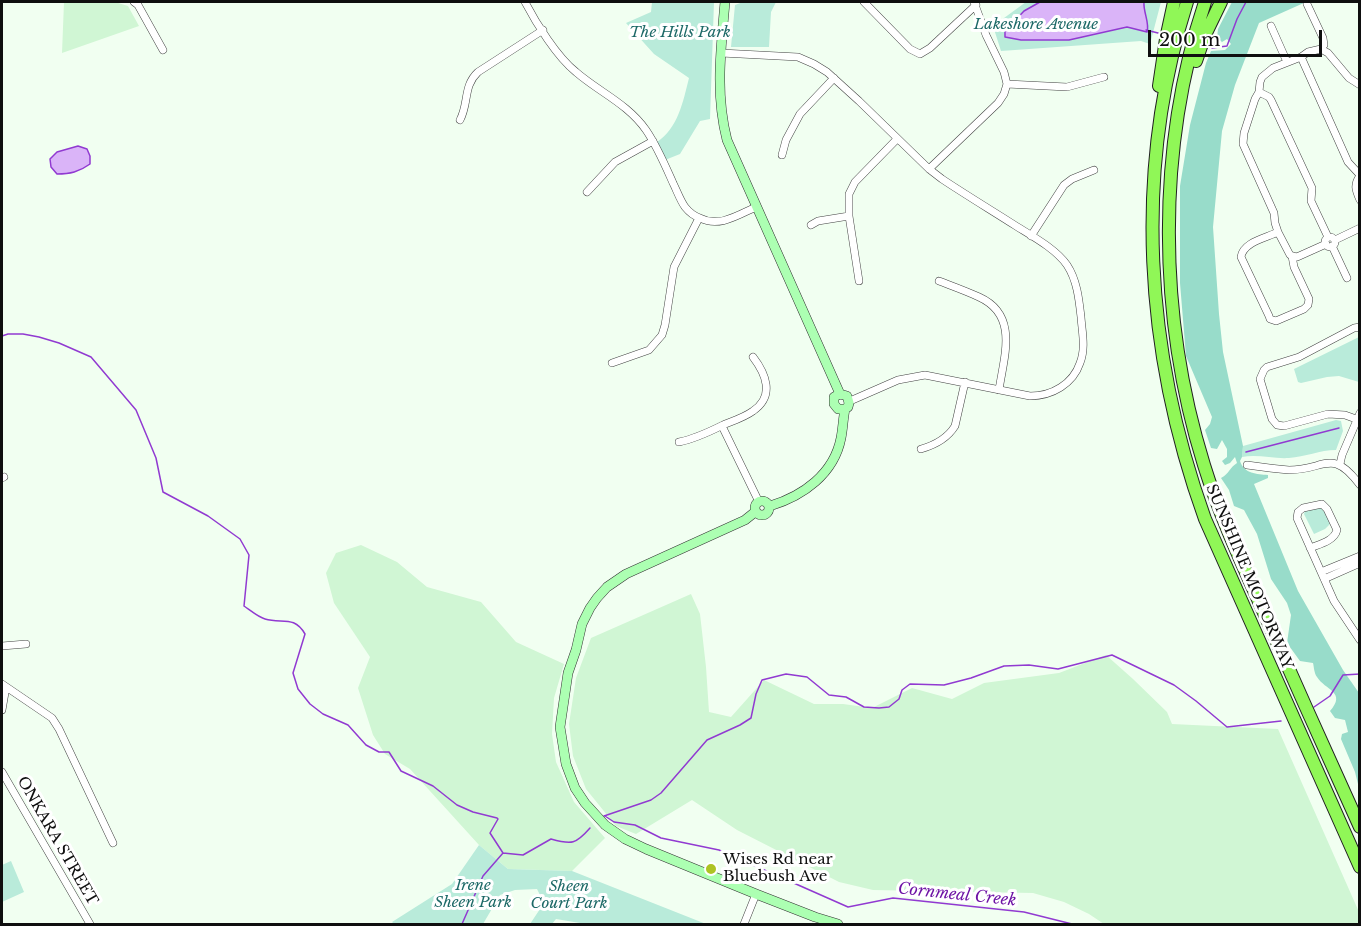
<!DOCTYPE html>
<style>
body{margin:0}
#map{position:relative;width:1361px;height:926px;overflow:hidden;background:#f1fff1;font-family:"Libre Baskerville",serif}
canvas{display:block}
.frame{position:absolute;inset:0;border:3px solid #0f0f0f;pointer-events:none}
.scale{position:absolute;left:1148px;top:30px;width:174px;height:27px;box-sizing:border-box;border:3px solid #0f0f0f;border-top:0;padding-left:8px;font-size:18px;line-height:21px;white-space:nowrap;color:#0f0f0f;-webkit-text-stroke:4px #fff;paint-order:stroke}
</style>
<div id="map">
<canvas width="1361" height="926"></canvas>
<div class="frame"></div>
<div class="scale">200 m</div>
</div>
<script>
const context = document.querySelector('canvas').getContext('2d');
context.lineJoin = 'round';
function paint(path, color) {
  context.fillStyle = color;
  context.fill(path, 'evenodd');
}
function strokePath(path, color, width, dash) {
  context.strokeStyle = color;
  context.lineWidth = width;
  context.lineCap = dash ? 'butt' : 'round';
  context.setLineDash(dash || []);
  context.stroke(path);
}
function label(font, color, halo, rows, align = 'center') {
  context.font = font + ' "Libre Baskerville",serif';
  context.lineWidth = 6;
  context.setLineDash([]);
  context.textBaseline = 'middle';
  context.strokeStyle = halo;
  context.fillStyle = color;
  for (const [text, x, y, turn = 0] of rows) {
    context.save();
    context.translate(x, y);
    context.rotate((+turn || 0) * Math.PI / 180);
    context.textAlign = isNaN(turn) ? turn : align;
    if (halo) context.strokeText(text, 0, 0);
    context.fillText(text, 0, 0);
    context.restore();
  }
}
paint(new Path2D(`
 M64 2H115L128 6 139 26 62 53Z
 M361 545 397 562 427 587 481 602 516 642 564 664 554 698 552 734 556 762 574 802 605 838 572 871 508 869 479 845 410 769 385 754 373 735 358 688 370 657 334 603 326 573 336 553Z
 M691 594 700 614 706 667 709 712 731 717 764 680 814 704H843L872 708 912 688 952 699 984 683 1059 673 1106 655 1133 679 1167 712 1172 724 1278 729 1359 912V924H1104L1089 914 1064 902 1033 893 873 890 839 882 737 830 692 800 636 834 616 826 586 789 573 756 569 724 576 678 591 638Z`), '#d0f6d4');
paint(new Path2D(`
 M652 2 673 3 675 2H714L710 119 700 121 680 154 665 160 657 142C678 128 683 102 689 78L654 54 626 23 651 12Z
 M743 2H776L771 12 769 47H731L735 5Z
 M1026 2H1161L1150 44 1141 41 1001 51 993 26Z
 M1359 337V382L1339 376 1327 377 1301 383 1298 382 1294 369Z
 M1336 420 1341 421 1343 431 1336 450C1320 450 1305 457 1289 458 1273 459 1258 454 1242 457L1243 446Z
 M1321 507 1325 510 1330 524 1325 529 1314 534 1304 514 1305 510Z
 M479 845 508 869 572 871 706 924H586L556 919 552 924H530L544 903 537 889 515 890 500 895 483 924H394L392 922 452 884Z
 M11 861 24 892 2 902V865Z`), '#b9ebda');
paint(new Path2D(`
 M1232 2H1306L1259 23 1235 85 1222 131 1213 227 1219 314 1223 352 1243 446 1242 457 1240 461C1244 474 1257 474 1268 475V478L1254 484 1298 591 1343 670 1359 693V788L1355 772 1341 739 1342 734 1348 732 1345 720 1335 718 1330 711C1347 692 1325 690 1317 677 1314 673 1314 667 1313 663L1300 661 1287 643 1291 615 1287 603 1271 579 1257 534 1244 510 1234 506 1229 490 1221 478C1230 473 1229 468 1237 463L1235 457 1230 463 1225 465 1222 461 1227 457V449L1222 440 1217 449 1211 448 1205 430 1210 424 1212 417 1186 356 1180 283V186L1190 125 1206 63 1211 51 1225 50 1231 44 1227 39 1222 42 1217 38 1218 29Z`), '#98dcca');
const water = new Path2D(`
 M1040 2H1144C1143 12 1150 23 1147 32L1127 27 1069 40H1021L1005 37V31L1024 11Z
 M78 146 87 149 90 156V164C79 172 70 174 57 174L51 167 50 159 57 152Z`);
paint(water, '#dab4f8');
strokePath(water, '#913ad1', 1.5);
strokePath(new Path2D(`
 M1146 30 1158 33
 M1212 48 1227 46 1237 19 1246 2
 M2 336 8 334H23L39 337 59 343 91 357 136 410 156 458 163 492 208 516 240 539 249 555 244 606C250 610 258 617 265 619 282 624 294 615 305 634L293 673 298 689 310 704 323 714 348 725 366 745 379 752H389L401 771 433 786 457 805 473 812 497 818 498 819 490 833 503 853 523 855 551 839C572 845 576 844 590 828
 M1246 452 1339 428
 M1314 707 1330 696 1343 675 1360 674
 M604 816 651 800 661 793 707 740 740 725 751 718 756 694 762 680 786 674 807 677 829 695 846 697 864 707 879 708 889 707 899 699 902 690 910 684 944 685 971 678 1004 666 1029 665 1058 669 1112 655 1174 685 1196 701 1227 727 1281 721
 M605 816 614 822 635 825 661 838 719 850 848 907 893 898 1024 912 1072 924
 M462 924 483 876 503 853`), '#913ad1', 1.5);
const street = new Path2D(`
 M134 2 138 5 163 50
 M525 2C536 23 557 57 576 72 599 92 628 104 646 130 657 146 665 165 673 183 677 191 680 200 685 207 689 212 694 216 700 218 719 228 738 215 756 207
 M864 2 910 49 920 54 930 48 976 5
 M1307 4 1323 38 1324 45 1321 49
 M1271 26 1287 62
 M721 53 798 57 814 64 827 72 859 101 929 169 942 179C966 195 991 210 1016 226 1032 236 1056 249 1067 265 1077 280 1079 299 1081 317 1082 332 1086 348 1080 363 1073 384 1052 396 1030 396L925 375 898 380 850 401
 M1301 57 1348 162 1360 175
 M1007 84 1067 87 1104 77
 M1259 92 1269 97 1271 100 1312 188 1311 201 1328 237
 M460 120C469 103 463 86 478 72L543 30
 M782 155 786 140 800 114 834 78
 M929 169 998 103 1004 94 1007 84 1004 72 986 35 974 2
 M1360 176C1353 185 1356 191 1360 200
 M587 192 615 162 653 141
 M811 225 818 221 849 216
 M1278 232C1266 238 1243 242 1241 257L1269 316 1270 319 1276 321 1304 309 1308 305 1309 299 1294 267 1292 256
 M1031 236 1064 185 1072 179 1094 170
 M1325 242a5 5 0 1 1 10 0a5 5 0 1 1-10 0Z
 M1335 240 1360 228
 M1326 244 1297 257 1290 255 1278 232 1275 223 1274 213 1243 144 1244 133 1255 99 1259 92 1260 82 1262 77 1273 68 1301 57 1308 52 1321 49 1328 53 1349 78 1360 85
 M1332 246 1347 278
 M859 281 849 216V194L855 182 897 139
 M939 281C952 286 966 291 979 297 1019 315 1004 356 999 390
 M612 363 649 350 662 335 665 325 674 267 699 218
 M1356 419 1345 415 1328 414 1284 426 1277 425 1272 419 1260 379 1264 370 1267 367 1299 357 1354 328 1360 327
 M722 426 759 502
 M679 442C694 439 709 432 723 425 733 421 745 417 753 411 775 396 766 374 753 357
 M921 449C935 445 947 439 955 426L965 382
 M1340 464 1342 455 1360 413
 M1247 465C1261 467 1275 469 1289 470 1325 470 1332 447 1360 485
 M2 478 4 477
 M1310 548C1320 544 1334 541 1337 530L1327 509 1322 504 1303 508 1298 512 1297 518 1334 601 1360 640
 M1321 572 1360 556
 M1324 579 1360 563
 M2 646 26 644
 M2 684 52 718 59 729 113 843
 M2 710 6 687
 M2 772 90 924
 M744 924 756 894`);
const secondary = new Path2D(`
 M725 2C721 49 715 93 727 140L840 394
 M840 394 834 397V404L838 409H845
 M755 508a7 7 0 1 1 14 0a7 7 0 1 1-14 0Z
 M770 506C803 496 834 474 841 438 843 428 843 419 845 409L848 407 849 403 847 396 840 394
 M755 512 745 520 626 574 607 587 597 598 590 608 582 624 576 650 568 673 560 727 566 764 575 788 585 803 605 825 625 839 646 849 756 894 815 917 838 924`);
const highway = new Path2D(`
 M1187 2C1133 172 1145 352 1205 519L1360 867
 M1205 2C1156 149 1158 317 1204 465 1221 520 1246 572 1269 624 1299 692 1329 759 1360 827
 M1196 61 1205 35 1221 2
 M1159 86 1166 39 1174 2`);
strokePath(street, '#424242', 8);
strokePath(secondary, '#313131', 10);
strokePath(highway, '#202020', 14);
strokePath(street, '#fff', 7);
strokePath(secondary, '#acffb2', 9);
strokePath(highway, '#90f757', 12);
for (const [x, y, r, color] of [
 [711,869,6,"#adc323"]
]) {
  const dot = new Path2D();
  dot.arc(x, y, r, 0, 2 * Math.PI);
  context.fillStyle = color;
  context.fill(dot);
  strokePath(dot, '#fff', 2);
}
label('italic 15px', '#1d6967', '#fff', [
 ["Lakeshore Avenue",1036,25],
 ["The Hills Park",680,33],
 ["Irene",473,886],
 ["Sheen Park",473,903],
 ["Sheen",569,887],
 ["Court Park",569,904]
]);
label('15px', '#0f0f0f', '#fff', [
 ["SUNSHINE MOTORWAY",1249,577,67],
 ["ONKARA STREET",57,841,60]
]);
label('15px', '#0f0f0f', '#fff', [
 ["Wises Rd near",723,860],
 ["Bluebush Ave",723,877]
], 'left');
label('italic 16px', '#6e14a5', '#fff', [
 ["Cornmeal Creek",957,895,6]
]);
</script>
